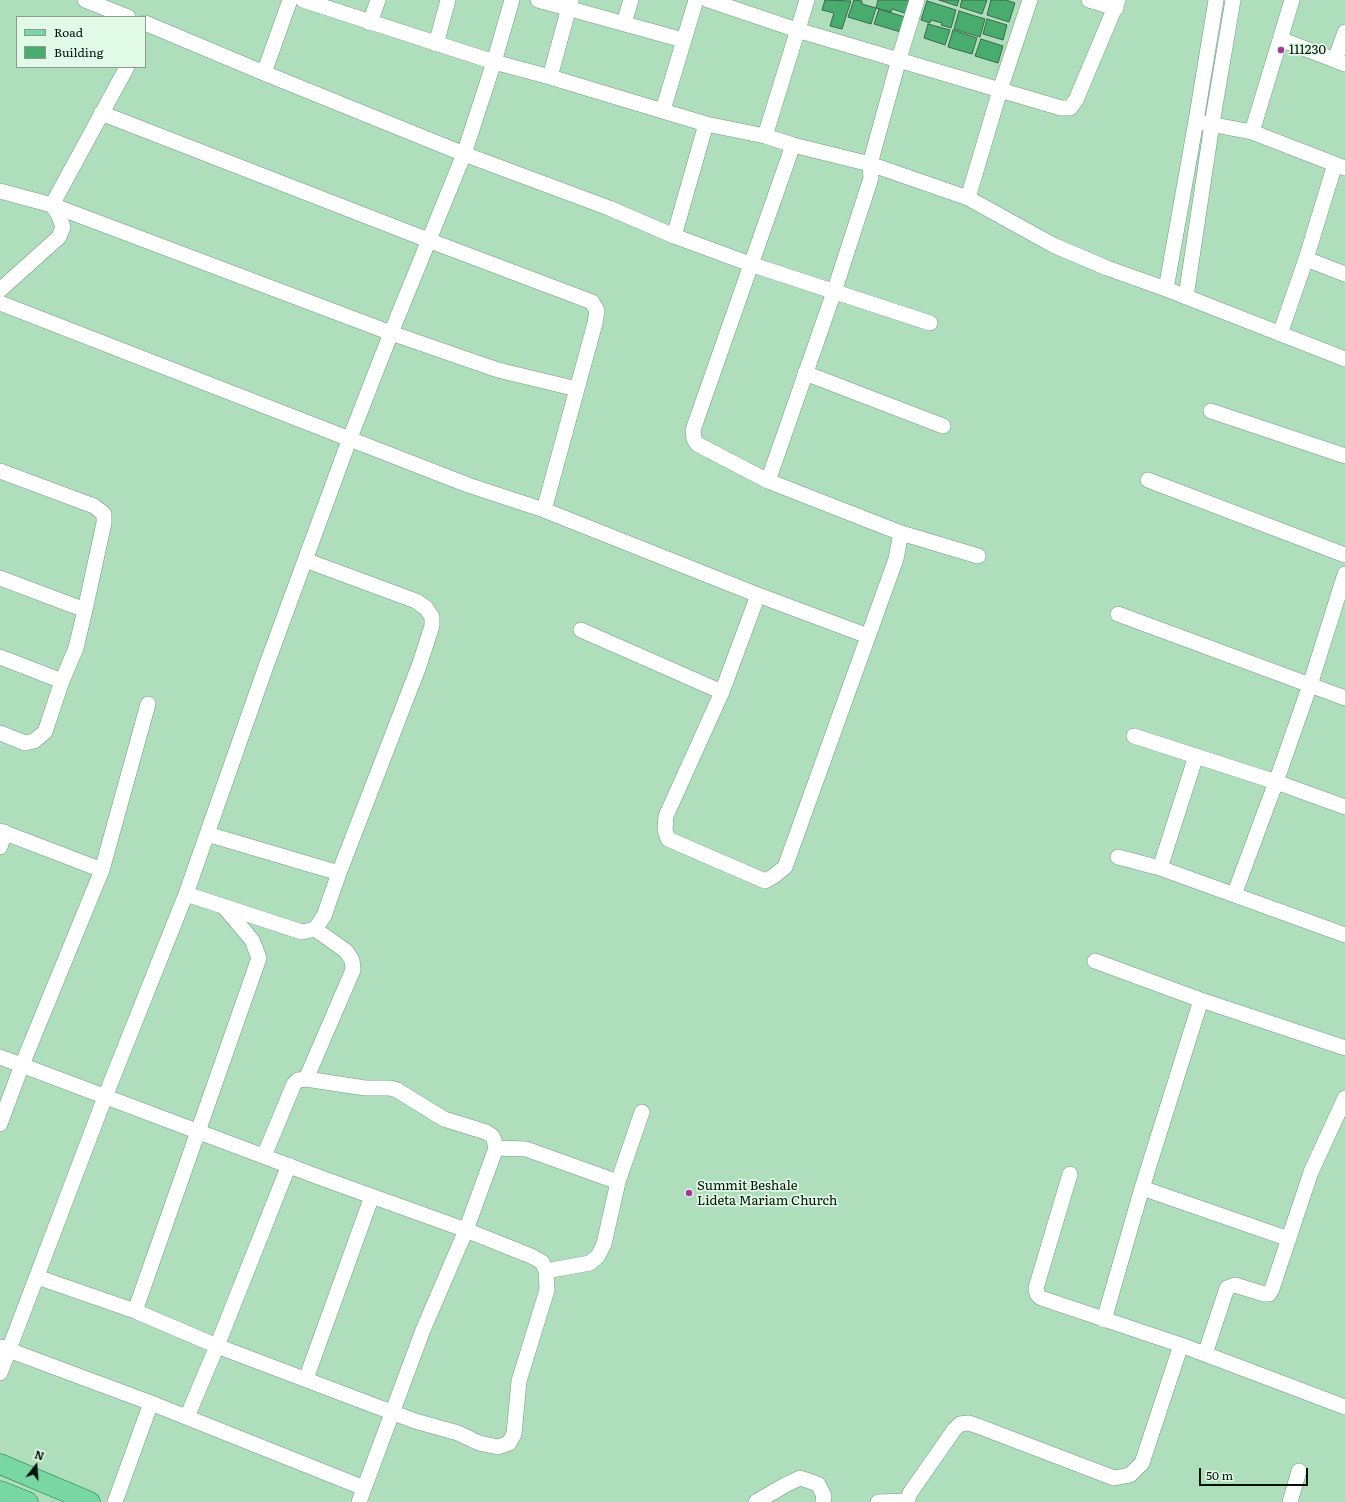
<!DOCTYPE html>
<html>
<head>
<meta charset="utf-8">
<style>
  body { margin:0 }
  #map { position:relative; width:1345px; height:1502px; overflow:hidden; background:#afdebc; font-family:Literata,serif }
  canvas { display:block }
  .legend { position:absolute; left:16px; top:16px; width:130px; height:52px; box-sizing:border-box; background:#e1f9e7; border:1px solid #889d8d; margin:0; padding:5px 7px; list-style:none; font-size:12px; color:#021207 }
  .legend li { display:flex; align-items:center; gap:8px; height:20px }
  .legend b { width:20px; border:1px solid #889d8d }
  .north { position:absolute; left:16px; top:1446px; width:40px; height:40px; -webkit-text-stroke:3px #e1f9e7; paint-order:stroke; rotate:17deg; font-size:11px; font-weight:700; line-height:16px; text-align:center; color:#021207 }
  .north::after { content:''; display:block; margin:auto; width:14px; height:18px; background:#021207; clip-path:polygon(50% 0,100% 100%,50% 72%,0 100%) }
  .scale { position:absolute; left:1199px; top:1468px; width:109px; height:18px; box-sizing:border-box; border:2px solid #021207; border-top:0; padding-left:5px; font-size:12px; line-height:14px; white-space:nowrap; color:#021207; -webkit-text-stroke:3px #e1f9e7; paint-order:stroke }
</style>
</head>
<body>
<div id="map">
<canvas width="1345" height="1502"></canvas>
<ul class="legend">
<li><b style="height:5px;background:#79d7a5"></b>Road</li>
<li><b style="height:11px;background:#47ac6d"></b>Building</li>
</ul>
<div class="north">N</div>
<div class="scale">50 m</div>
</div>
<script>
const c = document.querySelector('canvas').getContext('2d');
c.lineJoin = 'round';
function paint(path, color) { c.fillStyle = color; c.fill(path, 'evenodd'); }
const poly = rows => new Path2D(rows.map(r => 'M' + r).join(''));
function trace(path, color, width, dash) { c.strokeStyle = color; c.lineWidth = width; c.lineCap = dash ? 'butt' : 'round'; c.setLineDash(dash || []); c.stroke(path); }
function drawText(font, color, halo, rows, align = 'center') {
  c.font = font + ' Literata,serif'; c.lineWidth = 3.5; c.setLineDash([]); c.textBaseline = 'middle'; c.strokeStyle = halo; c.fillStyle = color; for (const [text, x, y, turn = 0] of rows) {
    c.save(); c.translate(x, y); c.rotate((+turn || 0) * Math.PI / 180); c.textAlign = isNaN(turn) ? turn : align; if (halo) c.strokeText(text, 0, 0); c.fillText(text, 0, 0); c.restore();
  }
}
const building = poly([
  [825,0,851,1,842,29,830,26,834,13,822,10,825,0],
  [854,0,862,1,862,4,876,8,871,24,848,17,854,0],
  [878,0,912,0,908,14,892,9,891,12,876,8,878,0],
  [939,0,959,0,957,6,939,0],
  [962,0,987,0,982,14,960,7,962,0],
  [991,0,1006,0,1015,3,1009,22,987,15,991,0],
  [927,1,956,10,951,28,941,25,942,23,931,20,930,23,921,20,927,1],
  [879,9,908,18,904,33,874,24,879,9],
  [959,11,985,19,980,37,954,29,959,11],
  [987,19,1007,25,1003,40,983,34,987,19],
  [928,24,950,30,945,45,924,38,928,24],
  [953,30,977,38,972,54,948,47,953,30],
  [981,39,1003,46,998,63,975,56,981,39]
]);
paint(building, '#47ac6d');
trace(building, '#3c674a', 1);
const minor = poly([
  [85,0,128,17],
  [303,0,494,62,550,77,706,124,765,136,793,145,870,164,968,198,1000,90,1030,0],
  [538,0,683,40],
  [708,0,797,30,1061,108,1070,108,1076,100,1118,0],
  [1089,0,1116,8],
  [145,23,264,73,464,154,609,208,674,236,750,264,930,323],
  [370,23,378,0],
  [624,23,631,0],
  [1280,39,1345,64],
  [436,44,448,0],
  [1335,60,1345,32],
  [264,73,290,0],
  [550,77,571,0],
  [663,110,696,0],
  [101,113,428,240,592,302,597,311,595,323,544,510],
  [1204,123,1252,132,1345,168],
  [1252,132,1292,0],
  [765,136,807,0],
  [0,191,52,205,391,333,498,370,577,389],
  [968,198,1053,245,1107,268,1166,289,1345,359],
  [674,236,706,124],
  [1306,259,1345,274],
  [1166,289,1196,121,1216,0],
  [0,290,59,237,63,227,59,216,52,205,127,67],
  [1186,297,1212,124,1233,0],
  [0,303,468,485,544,510,758,595,868,636],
  [1280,334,1306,259,1335,164],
  [805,373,943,426],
  [1211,411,1345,456],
  [0,471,94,506,104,514,104,523,85,610,76,648,62,681,45,732,34,741,25,743,0,733],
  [1148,480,1345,555],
  [768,481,834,292,871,178,870,164,899,59,917,0],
  [901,533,978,556],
  [0,578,85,610],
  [758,595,722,692,666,816,665,830,668,839,765,881,774,876,785,867,896,559,901,533,768,481,697,444,694,439,693,430,793,145],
  [1118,614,1345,698],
  [581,630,722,692],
  [0,657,62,681],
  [1134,736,1276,782,1345,807],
  [0,831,102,870],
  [207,834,339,873],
  [0,847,5,832],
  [1118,857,1160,868,1345,935],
  [1160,868,1196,756],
  [186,894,302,932,315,929,324,916,339,873,419,666,432,626,432,617,426,608,416,601,305,560],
  [1234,895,1276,782,1310,685,1345,574],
  [1095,961,1201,1000,1345,1048],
  [0,1057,324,1179,466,1230,531,1256,542,1262,546,1271,547,1290,519,1381,514,1434,509,1443,498,1447,479,1443,458,1433,415,1421,217,1346,135,1311,37,1277],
  [306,1079,353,970,352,960,346,951,315,929],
  [0,1124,22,1065,102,870,148,704],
  [496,1148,526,1149,618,1182],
  [264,1156,294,1084,298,1080,306,1079,365,1088,390,1088,397,1090,444,1119,486,1132,492,1136,494,1140,496,1148,466,1230,423,1330,359,1502],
  [1070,1174,1036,1288,1037,1294,1041,1298,1181,1345,1345,1407],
  [1142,1188,1289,1239],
  [546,1271,590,1263,598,1256,604,1244,618,1182,642,1112],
  [135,1311,259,958,252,940,225,908],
  [1104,1320,1142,1188,1201,1000],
  [1,1347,151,1403,364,1488],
  [1205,1354,1227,1288,1235,1285,1264,1294,1269,1294,1272,1289,1311,1172,1345,1098],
  [0,1373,105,1097,186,894,265,669,350,438,391,333,464,154,494,62,512,0],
  [306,1379,372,1196],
  [187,1417,217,1346,289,1165],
  [115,1502,151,1403],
  [756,1502,787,1484,800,1478,818,1484,824,1496,823,1502],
  [878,1502,907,1501],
  [907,1502,910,1493,954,1430,960,1424,969,1423,983,1428,1114,1478,1130,1475,1142,1463,1181,1345],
  [1290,1502,1299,1471]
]);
const major = poly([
  [0,1464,90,1502],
  [0,1491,28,1502]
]);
trace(minor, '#709e7e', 16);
trace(major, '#168047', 21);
trace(minor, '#fff', 15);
trace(major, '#79d7a5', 20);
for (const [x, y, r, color] of [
  [1281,50,4,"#a53897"],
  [689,1193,4,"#a53897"]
]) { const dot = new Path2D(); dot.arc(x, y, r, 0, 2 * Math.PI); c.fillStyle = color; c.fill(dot); trace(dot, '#e1f9e7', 1.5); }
drawText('13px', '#021207', '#e1f9e7', [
  ["111230",1289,50],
  ["Summit Beshale",697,1186],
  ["Lideta Mariam Church",697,1201]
], 'left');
</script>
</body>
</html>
